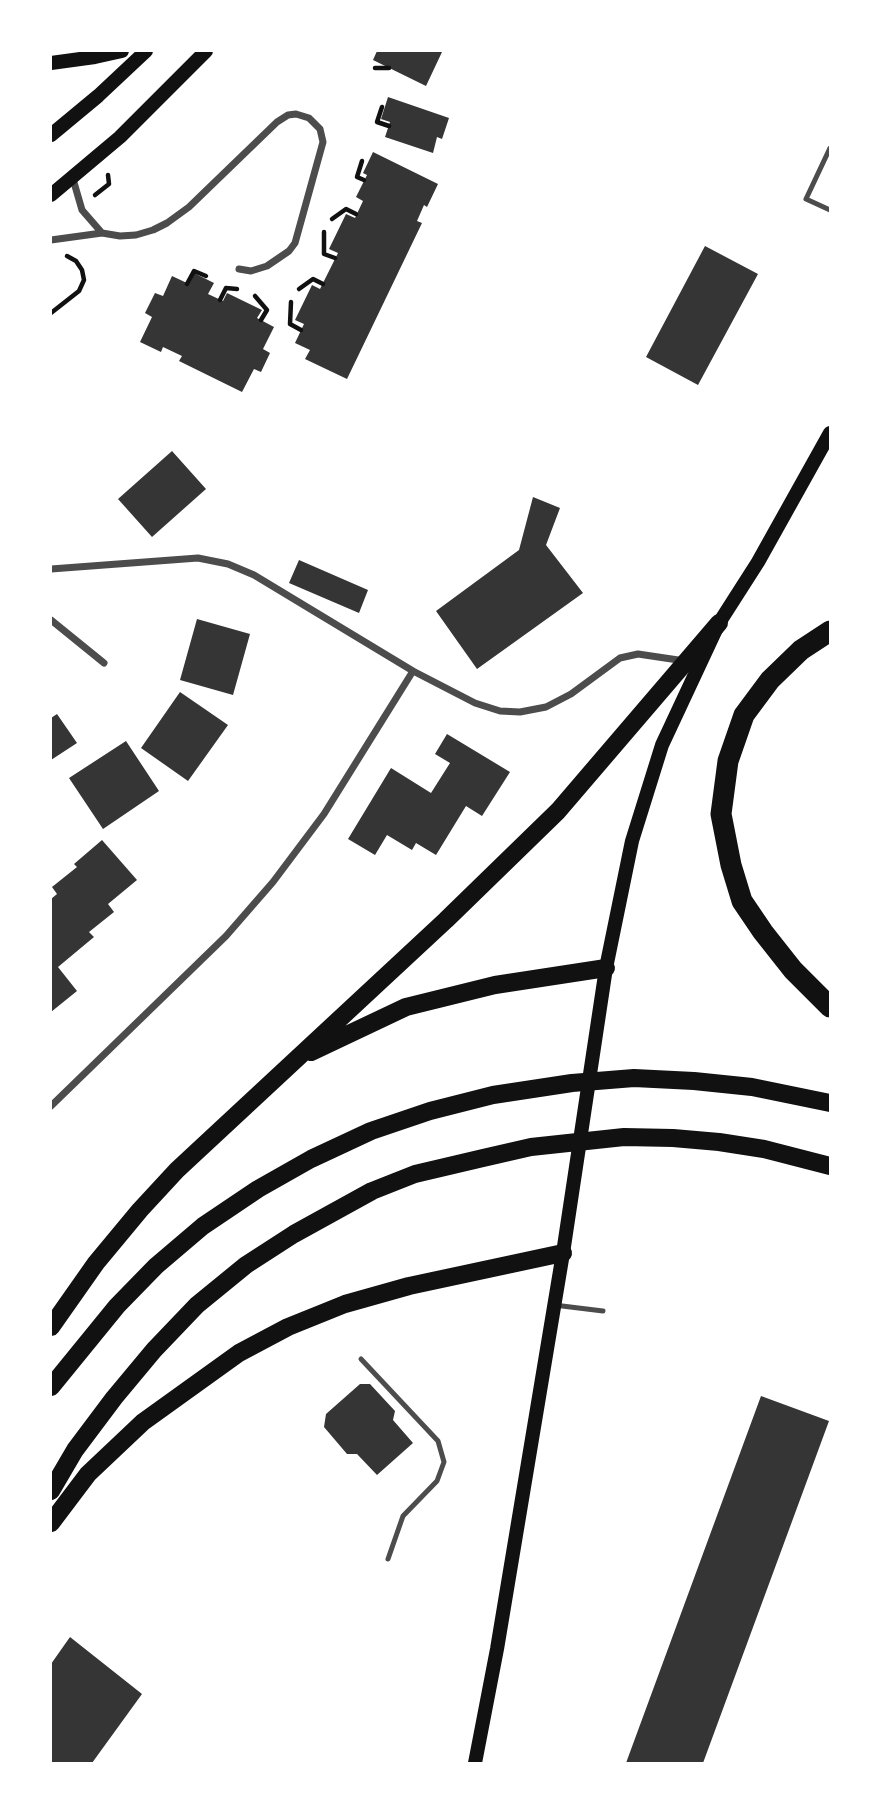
<!DOCTYPE html>
<html>
<head>
<meta charset="utf-8">
<style>
  body { margin:0 }
  #map { position:relative; width:881px; height:1814px; overflow:hidden; background:#fff; font-family:Quicksand,sans-serif }
  canvas { display:block }
  .frame { position:absolute; inset:0; border:52px solid #fff; pointer-events:none }
</style>
</head>
<body>
<div id="map">
<canvas width="881" height="1814"></canvas>
<div class="frame"></div>
</div>
<script>
const c = document.querySelector('canvas').getContext('2d');
c.lineJoin = 'round';
function paint(path, color) { c.fillStyle = color; c.fill(path, 'evenodd'); }
const poly = rows => new Path2D(rows.map(r => 'M' + r).join(''));
function trace(path, color, width, dash) { c.strokeStyle = color; c.lineWidth = width; c.lineCap = dash ? 'butt' : 'round'; c.setLineDash(dash || []); c.stroke(path); }
paint(poly([
  [377,51,439,51,442,52,426,86,373,60],
  [388,97,449,118,442,139,437,137,433,153,385,137,390,122,381,119],
  [373,152,438,184,427,207,424,205,417,221,422,223,347,379,305,359,310,350,295,343,304,324,295,320,312,285,320,289,338,253,329,249,346,214,355,218,363,201,356,197,367,175,363,173],
  [705,246,758,274,698,385,646,357],
  [194,273,214,283,208,294,223,301,227,293,262,310,257,318,274,327,263,349,270,353,261,372,254,369,242,392,179,361,182,356,163,347,161,352,140,342,152,317,145,313,155,293,163,296,172,276,189,284],
  [172,451,206,489,152,537,118,499],
  [533,497,560,508,546,545,583,593,477,669,436,611,519,550],
  [299,560,368,590,359,613,289,583],
  [197,619,250,634,233,695,180,680],
  [180,692,228,725,188,781,141,748],
  [57,714,77,743,51,760,51,718],
  [447,734,510,772,482,816,466,806,436,855,416,843,412,850,387,835,375,855,348,839,391,768,431,793,450,763,435,754],
  [126,741,159,791,103,829,69,778],
  [102,840,137,880,108,904,114,912,89,932,94,937,58,967,77,991,51,1012,51,899,57,894,52,887,77,867,74,864],
  [360,1384,370,1384,395,1411,393,1420,413,1443,377,1475,357,1454,347,1454,324,1427,326,1414],
  [761,1396,829,1421,703,1763,626,1763],
  [70,1637,142,1694,92,1763,51,1763,51,1664]
]), '#353535');
trace(poly([
  [375,68,389,68],
  [382,107,377,122,389,126],
  [362,161,357,177,364,180],
  [95,195,109,184,108,175],
  [332,219,346,209,356,214],
  [324,232,324,254,335,258],
  [187,284,194,271,206,276],
  [299,289,313,279,323,284],
  [255,296,267,310,261,320],
  [220,300,226,288,237,289],
  [291,302,290,324,301,330],
  [51,313,79,291,84,280,82,270,76,261,67,256]
]), '#111', 4.5);
trace(poly([
  [830,148,806,199,830,210],
  [554,1305,603,1311],
  [361,1359,438,1441,444,1462,437,1481,403,1516,388,1559]
]), '#4c4c4c', 5);
trace(poly([
  [73,179,82,210,102,233],
  [51,240,102,233,120,236,136,235,153,230,167,223,189,207,277,122,288,115,296,114,309,118,320,129,323,142,295,243,289,251,267,266,251,271,239,269],
  [51,569,198,558,228,564,254,575,413,671,475,703,500,711,520,712,546,707,571,694,620,658,638,654,685,661],
  [51,620,104,663],
  [51,1106,226,936,273,882,324,814,413,671]
]), '#4c4c4c', 7);
trace(poly([
  [51,63,95,57,122,51],
  [51,135,98,96,146,51],
  [51,195,120,137,206,51],
  [475,1763,497,1649,563,1253,606,968,632,841,662,745,719,623,758,562,830,433]
]), '#111', 14);
trace(poly([
  [311,1052,406,1007,495,985,606,968],
  [51,1327,96,1263,140,1210,177,1170,446,920,558,811,719,623],
  [51,1387,117,1306,156,1266,203,1226,258,1189,311,1159,371,1131,430,1111,493,1095,572,1083,634,1078,694,1081,752,1087,830,1103],
  [51,1491,75,1450,114,1398,154,1350,197,1305,246,1265,294,1234,372,1191,415,1174,483,1158,531,1147,624,1137,673,1138,719,1142,764,1149,830,1166],
  [51,1523,88,1474,143,1422,239,1353,288,1327,345,1304,409,1286,563,1253]
]), '#111', 18);
trace(poly([
  [830,631,801,650,770,680,744,715,728,761,721,814,731,865,742,901,763,932,793,970,830,1007]
]), '#111', 21);
</script>
</body>
</html>
